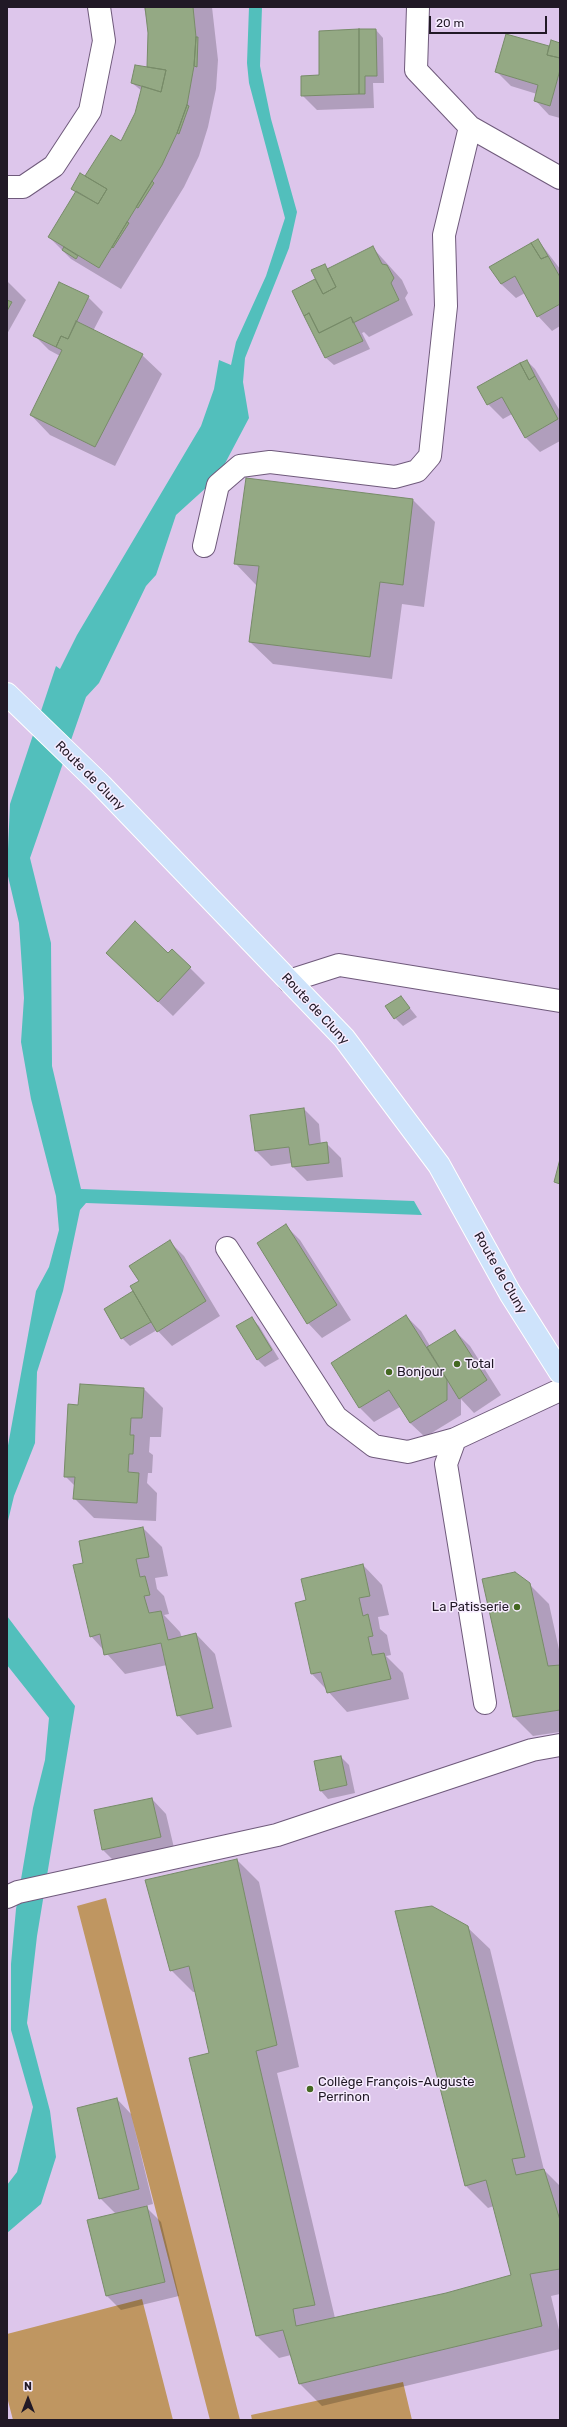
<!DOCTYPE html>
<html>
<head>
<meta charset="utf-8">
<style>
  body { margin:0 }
  #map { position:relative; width:567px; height:2427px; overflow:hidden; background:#ddc6eb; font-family:Rubik,sans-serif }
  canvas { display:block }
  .frame { position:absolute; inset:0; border:8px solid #211926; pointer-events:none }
  .north { position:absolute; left:8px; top:2379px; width:40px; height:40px; -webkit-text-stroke:3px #f7ecff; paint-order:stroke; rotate:0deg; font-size:11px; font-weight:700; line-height:16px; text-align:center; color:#211926 }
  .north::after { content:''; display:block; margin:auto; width:14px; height:18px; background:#211926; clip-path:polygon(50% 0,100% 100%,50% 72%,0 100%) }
  .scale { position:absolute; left:429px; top:16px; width:118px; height:18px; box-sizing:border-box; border:2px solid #211926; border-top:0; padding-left:5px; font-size:12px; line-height:14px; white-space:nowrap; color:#211926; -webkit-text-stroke:3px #f7ecff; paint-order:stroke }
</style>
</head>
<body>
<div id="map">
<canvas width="567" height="2427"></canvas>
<div class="frame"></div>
<div class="north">N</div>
<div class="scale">20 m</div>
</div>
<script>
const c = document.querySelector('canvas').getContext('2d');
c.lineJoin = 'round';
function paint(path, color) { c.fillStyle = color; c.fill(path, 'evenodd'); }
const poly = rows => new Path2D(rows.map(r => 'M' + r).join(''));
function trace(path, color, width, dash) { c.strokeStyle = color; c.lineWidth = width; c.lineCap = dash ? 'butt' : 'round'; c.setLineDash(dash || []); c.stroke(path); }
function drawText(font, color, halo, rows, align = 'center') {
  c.font = font + ' Rubik,sans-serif'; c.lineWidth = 3; c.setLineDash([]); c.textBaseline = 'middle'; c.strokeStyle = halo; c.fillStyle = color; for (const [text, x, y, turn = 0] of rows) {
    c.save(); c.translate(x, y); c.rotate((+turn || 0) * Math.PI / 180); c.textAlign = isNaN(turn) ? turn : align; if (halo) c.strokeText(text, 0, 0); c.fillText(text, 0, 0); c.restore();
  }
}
paint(poly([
  [106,1898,240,2420,210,2420,77,1906],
  [142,2299,173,2420,13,2420,7,2397,7,2334],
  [403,2382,412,2420,252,2420,251,2415]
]), '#bf9661');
paint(poly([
  [249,7,262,7,260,66,271,119,297,212,289,248,245,358,243,382,249,418,221,471,208,486,176,515,156,575,146,586,99,683,86,697,30,858,51,943,52,1066,81,1189,414,1201,422,1215,86,1203,80,1210,63,1291,37,1372,35,1443,14,1496,7,1525,7,1451,36,1291,49,1267,59,1230,56,1196,31,1099,21,1042,24,998,19,923,7,872,10,804,56,666,60,669,77,635,201,426,214,389,219,360,231,365,236,342,266,276,285,218,249,83,247,63],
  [7,1616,75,1706,37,1936,27,2023,50,2111,56,2157,41,2204,7,2233,7,2185,17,2172,33,2107,11,2030,11,1964,16,1909,33,1808,45,1760,49,1718,7,1665]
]), '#52bfbc');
paint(poly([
  [144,7,212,7,218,60,216,89,208,127,199,156,184,187,121,289,71,259,49,237,76,193,72,188,121,143,136,114,142,91,132,83,150,68,149,33],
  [376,30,383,38,384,83,373,83,374,108,317,110,302,95,320,76],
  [506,36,550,47,560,44,560,118,549,115,535,100,537,94,511,86,496,71],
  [538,240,560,269,560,326,552,331,538,316,525,293,516,298,501,284],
  [373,248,402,280,408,293,405,298,413,315,369,337,364,332,362,333,370,349,334,365,326,358,293,291,315,280,319,284,324,265,329,270],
  [7,281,26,300,7,334],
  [88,297,103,312,93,331,142,355,162,374,115,466,50,435,31,415,60,356,49,350,34,335],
  [527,361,535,369,560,411,560,441,540,452,526,438,512,414,503,419,488,404,479,387],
  [413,500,435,522,424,607,402,604,392,679,273,664,250,642,257,586,235,563],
  [172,950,205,983,173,1016,107,953,168,954],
  [401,997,417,1017,403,1026,395,1018],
  [304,1109,319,1124,321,1144,326,1143,341,1158,343,1177,307,1181,293,1167,292,1163,271,1166,256,1151,251,1116],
  [286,1226,300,1240,351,1320,322,1338,308,1323],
  [169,1241,184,1256,220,1316,172,1346,157,1330,130,1346,122,1338,135,1292],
  [406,1316,421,1331,430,1346,455,1331,470,1346,501,1395,474,1413,461,1399,461,1415,425,1437,410,1423,400,1407,374,1422,360,1408,332,1363],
  [252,1319,259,1326,279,1359,265,1367,258,1360,237,1327],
  [144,1389,163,1408,161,1437,150,1437,149,1452,153,1455,152,1473,148,1473,147,1483,157,1493,156,1521,94,1518,74,1498,75,1486,65,1476,79,1406],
  [143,1528,162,1547,168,1576,155,1578,157,1589,164,1596,169,1614,164,1615,180,1632,182,1638,196,1634,215,1654,232,1727,197,1735,178,1715,167,1665,125,1674,91,1636,85,1564],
  [363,1565,382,1585,389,1615,378,1617,380,1629,387,1635,391,1655,386,1656,403,1673,409,1699,347,1712,312,1674,296,1603,307,1601],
  [529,1584,549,1604,560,1654,560,1732,533,1736,514,1717],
  [341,1757,349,1765,355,1793,328,1799,321,1791],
  [152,1799,166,1814,175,1852,118,1865,103,1850,95,1811],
  [237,1860,259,1882,299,2067,277,2073,335,2318,446,2294,512,2276,494,2206,488,2208,465,2185,467,1927,490,1949,544,2170,560,2186,560,2294,551,2296,560,2334,560,2349,322,2406,300,2384,291,2355,279,2358,257,2336,190,2059,211,2053,196,1992,193,1992,171,1970],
  [117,2099,131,2114,153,2204,145,2206,161,2222,179,2296,121,2310,106,2295,116,2214,100,2198]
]), '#0003');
const building = poly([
  [145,7,193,7,196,37,194,66,187,105,177,133,162,165,99,268,48,237,76,191,98,204,107,189,85,176,111,135,121,141,135,113,142,86,161,92,166,70,147,67,148,33,145,7],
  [359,29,359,94,301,96,301,76,319,75,319,31,359,29],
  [359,29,376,29,377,76,365,76,365,94,359,94,359,29],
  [506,34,549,46,547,55,560,58,560,70,550,106,534,101,538,85,495,72,506,34],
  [196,37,198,37,197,67,194,66,196,37],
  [551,40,560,43,560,58,547,55,551,40],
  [135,65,166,70,161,92,131,83,135,65],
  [187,105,189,106,179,134,177,133,187,105],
  [80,173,107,189,98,204,71,189,80,173],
  [152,181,154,183,138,208,136,207,152,181],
  [127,222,129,223,113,248,112,247,127,222],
  [538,239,548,256,541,259,531,243,538,239],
  [531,243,541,259,548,256,560,277,560,304,537,317,515,276,501,284,489,267,531,243],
  [373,246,382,264,387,265,394,278,391,283,399,300,353,323,351,317,319,333,309,313,304,316,292,291,315,279,323,294,336,287,327,269,373,246],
  [64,247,78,256,76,259,62,250,64,247],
  [325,264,336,287,323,294,311,270,325,264],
  [59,282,89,296,68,339,61,336,56,347,33,336,59,282],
  [7,300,12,302,7,311,7,300],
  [309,313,319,333,351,317,363,341,325,358,304,316,309,313],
  [76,321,143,354,95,447,30,415,62,350,56,347,61,336,68,339,76,321],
  [527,360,535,376,529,380,520,363,527,360],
  [520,363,529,380,535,376,558,419,525,438,502,397,487,405,477,387,520,363],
  [246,478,413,499,403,585,380,582,370,657,249,642,259,566,234,564,246,478],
  [135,921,168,953,172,949,191,967,158,1002,106,953,135,921],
  [401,996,410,1008,394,1019,385,1006,401,996],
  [304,1108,309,1145,327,1142,329,1163,292,1167,289,1147,255,1151,250,1115,304,1108],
  [560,1159,560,1184,554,1182,560,1159],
  [286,1224,337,1305,307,1324,257,1243,286,1224],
  [170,1240,206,1301,157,1332,130,1286,139,1281,129,1266,170,1240],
  [133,1291,151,1322,121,1339,104,1309,133,1291],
  [406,1315,447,1380,447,1400,410,1423,389,1390,359,1408,331,1363,406,1315],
  [252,1317,272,1350,257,1360,236,1326,252,1317],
  [455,1330,487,1380,459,1399,427,1347,455,1330],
  [80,1384,144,1388,142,1418,131,1418,130,1435,134,1435,133,1454,129,1454,128,1472,139,1473,137,1503,73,1499,75,1477,64,1477,68,1404,78,1405,80,1384],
  [143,1527,149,1557,136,1559,140,1577,145,1576,150,1595,144,1596,149,1613,161,1611,168,1640,196,1633,213,1708,177,1716,161,1643,104,1655,100,1634,90,1637,73,1565,83,1563,79,1541,143,1527],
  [363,1564,370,1596,359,1598,363,1616,368,1614,373,1636,368,1637,372,1655,384,1653,391,1679,327,1693,321,1672,311,1674,295,1603,306,1600,301,1579,363,1564],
  [515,1572,530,1583,548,1666,560,1665,560,1710,513,1717,482,1579,515,1572],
  [341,1756,347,1785,320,1791,314,1761,341,1756],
  [152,1798,161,1837,102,1850,94,1810,152,1798],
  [237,1859,277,2045,256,2051,315,2305,293,2309,296,2326,446,2293,511,2275,486,2180,465,2186,395,1911,432,1906,468,1926,525,2157,512,2159,516,2175,544,2169,560,2220,560,2269,530,2274,542,2326,299,2384,283,2330,256,2336,189,2058,209,2053,189,1966,170,1971,145,1880,237,1859],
  [117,2098,139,2189,99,2199,77,2108,117,2098],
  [147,2206,165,2282,106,2296,87,2220,147,2206]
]);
paint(building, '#94a984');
trace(building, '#778b68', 1);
const minor = poly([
  [418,7,416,70,470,127,560,178],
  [7,187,23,187,54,166,90,111,104,41,99,7],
  [204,546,218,485,240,466,270,462,395,477,417,471,430,456,446,306,444,235,470,127],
  [289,981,339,965,560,1001],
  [227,1248,336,1417,374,1446,408,1452,455,1439],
  [485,1703,446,1464,455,1439,560,1390],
  [7,1897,18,1892,277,1835,532,1750,560,1745]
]);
const major = poly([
  [7,694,101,785,344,1038,439,1165,510,1293,560,1372]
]);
trace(minor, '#6f5a7b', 24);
trace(major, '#fff', 24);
trace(minor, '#fff', 22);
trace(major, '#cee3fb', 22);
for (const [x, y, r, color] of [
  [457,1364,4,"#446821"],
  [389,1372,4,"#446821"],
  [517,1607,4,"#446821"],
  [310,2089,4,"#446821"]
]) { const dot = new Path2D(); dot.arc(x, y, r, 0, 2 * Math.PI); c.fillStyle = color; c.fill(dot); trace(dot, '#f7ecff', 1.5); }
drawText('13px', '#211926', '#f7ecff', [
  ["Route de Cluny",90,776,45],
  ["Route de Cluny",315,1009,47],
  ["Route de Cluny",500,1273,60]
]);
drawText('13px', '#211926', '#f7ecff', [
  ["Total",465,1364],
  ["Bonjour",397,1372],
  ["La Patisserie",509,1607,"right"],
  ["Collège François-Auguste",318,2082],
  ["Perrinon",318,2097]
], 'left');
</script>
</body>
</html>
